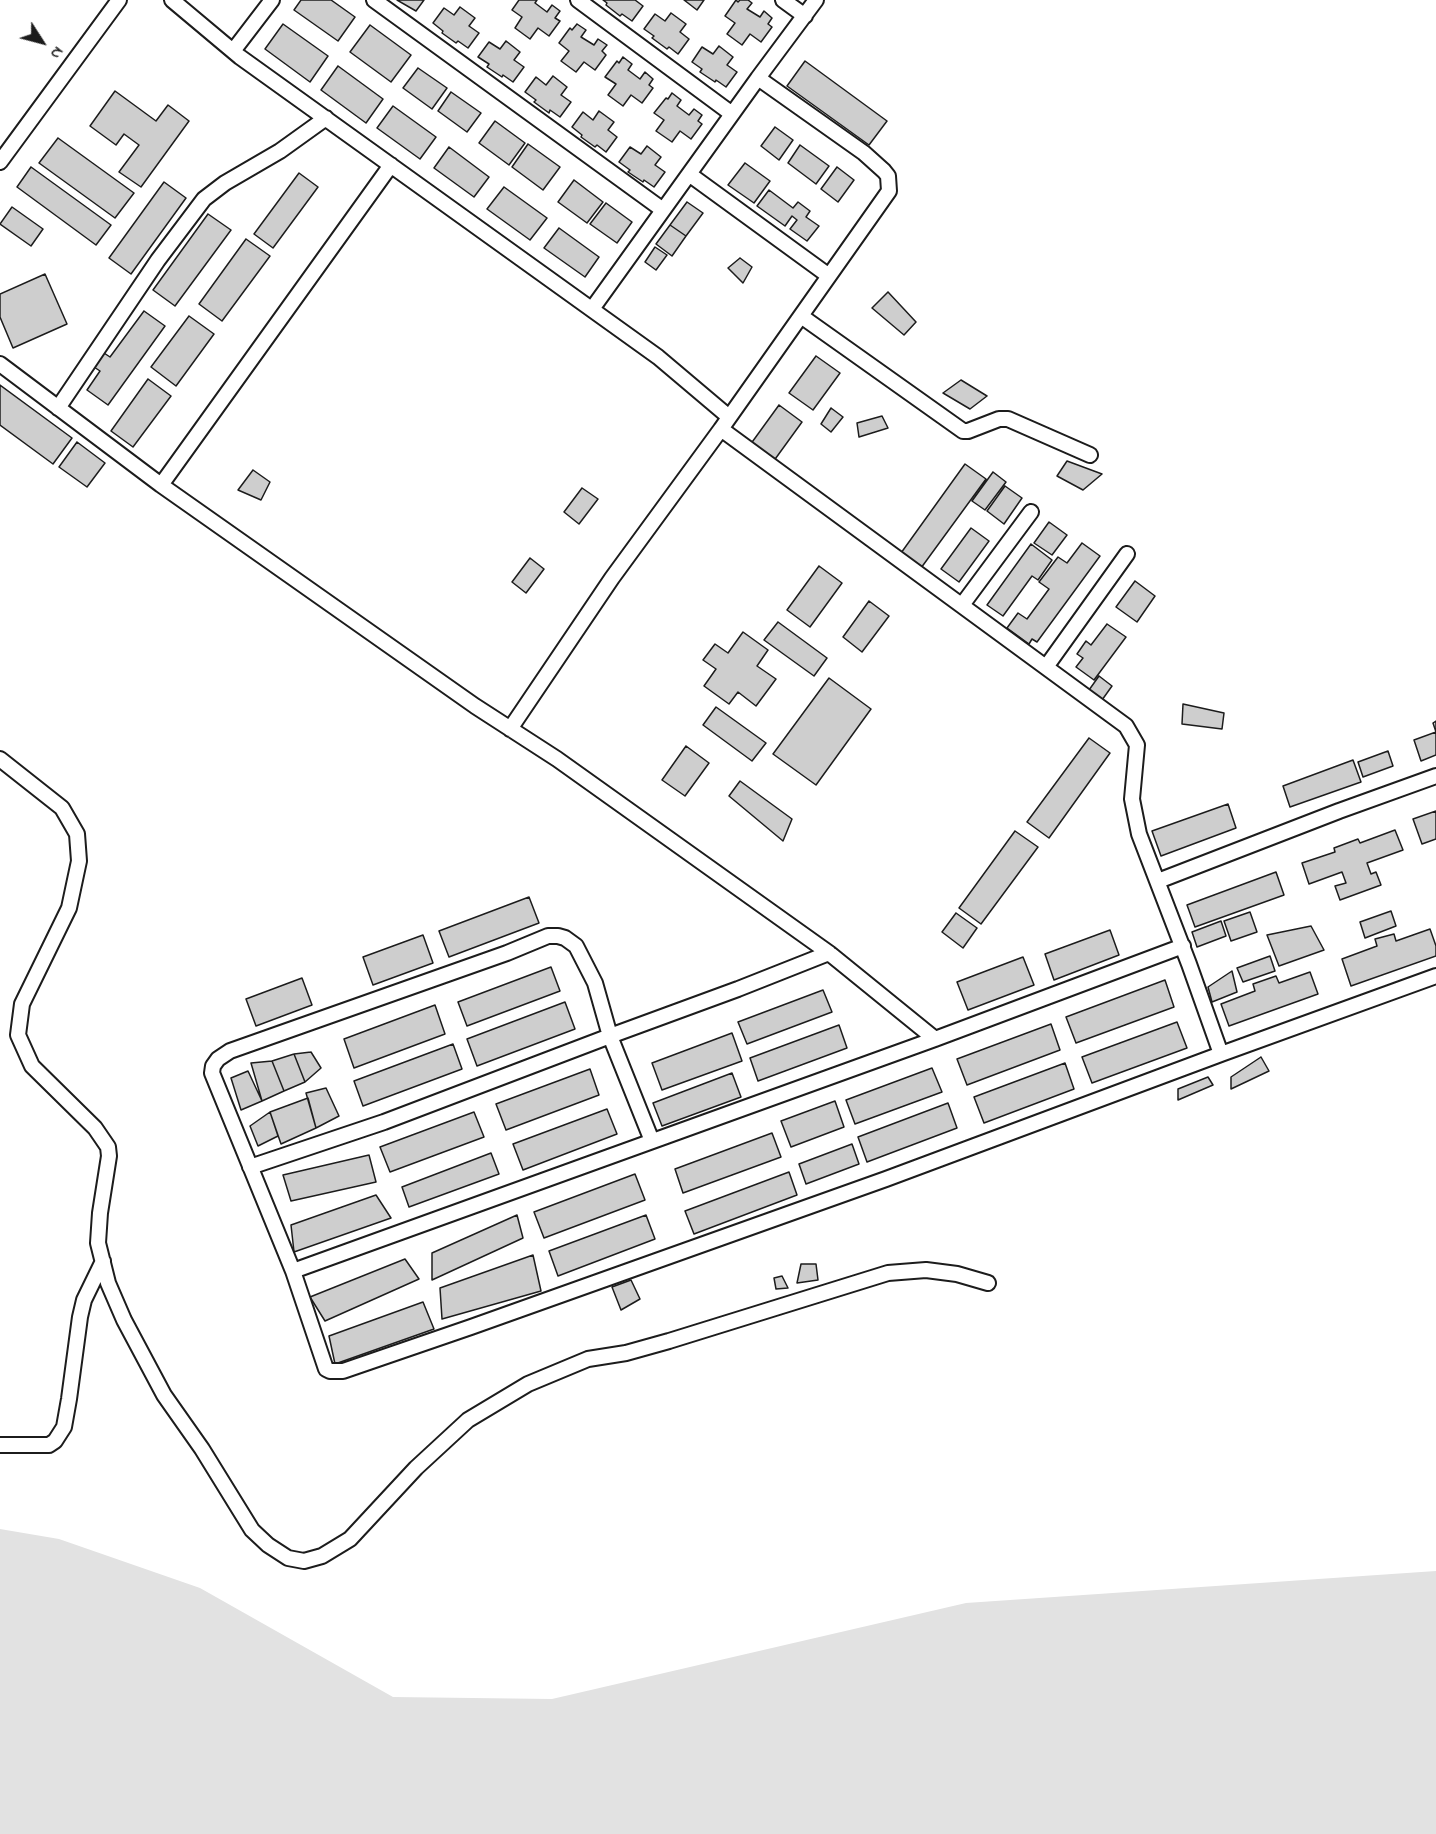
<!DOCTYPE html>
<html>
<head>
<meta charset="utf-8">
<style>
  body { margin:0 }
  #map { position:relative; width:1436px; height:1834px; overflow:hidden; background:#fff; font-family:"Indie Flower",sans-serif }
  canvas { display:block }
  .north { position:absolute; left:12px; top:12px; width:60px; height:60px; -webkit-text-stroke:4px #fff; paint-order:stroke; rotate:126deg; font-size:16px; font-weight:700; line-height:24px; text-align:center; color:#1c1c1c }
  .north::after { content:''; display:block; margin:auto; width:21px; height:27px; background:#1c1c1c; clip-path:polygon(50% 0,100% 100%,50% 72%,0 100%) }
</style>
</head>
<body>
<div id="map">
<canvas width="1436" height="1834"></canvas>
<div class="north">N</div>
</div>
<script>
const c = document.querySelector('canvas').getContext('2d');
c.lineJoin = 'round';
function paint(path, color) { c.fillStyle = color; c.fill(path, 'evenodd'); }
const poly = rows => new Path2D(rows.map(r => 'M' + r).join(''));
function trace(path, color, width, dash) { c.strokeStyle = color; c.lineWidth = width; c.lineCap = dash ? 'butt' : 'round'; c.setLineDash(dash || []); c.stroke(path); }
paint(poly([
  [0,1529,59,1539,200,1588,393,1697,552,1699,966,1603,1436,1571,1436,1834,0,1834]
]), '#e2e2e2');
const building = poly([
  [301,0,331,0,355,17,338,41,294,10,301,0],
  [397,0,424,0,416,11,397,0],
  [519,0,537,0,535,3,547,12,552,5,560,11,555,18,560,21,549,36,538,28,530,39,515,28,522,17,512,10,519,0],
  [603,0,635,0,643,6,632,21,622,14,620,16,606,5,607,3,603,0],
  [684,0,704,0,697,10,684,0],
  [736,0,738,2,740,0,748,0,752,3,747,9,760,17,764,11,772,18,768,24,772,27,761,42,750,34,742,45,727,34,735,23,725,16,736,0],
  [460,7,475,18,469,26,479,33,468,48,458,41,456,43,442,33,443,31,433,23,444,8,454,15,460,7],
  [671,13,686,24,680,32,689,39,678,54,669,47,667,49,652,38,654,36,644,29,655,14,665,21,671,13],
  [283,24,328,56,310,82,265,49,283,24],
  [577,24,586,30,581,37,594,45,598,39,607,45,602,51,606,55,595,70,584,62,576,72,561,61,569,51,559,43,570,28,572,30,577,24],
  [370,25,411,55,391,82,350,52,370,25],
  [506,41,520,52,514,60,524,67,513,82,503,75,502,77,487,67,489,64,478,57,489,42,500,49,506,41],
  [719,46,733,57,727,65,737,72,726,87,716,80,715,82,700,72,702,69,692,62,702,47,713,54,719,46],
  [623,57,632,64,628,70,640,79,645,72,653,79,649,85,653,88,642,103,631,95,623,106,608,95,616,84,605,77,617,61,619,63,623,57],
  [805,61,887,121,869,145,787,86,805,61],
  [338,66,383,99,366,123,321,90,338,66],
  [418,68,447,88,432,109,403,88,418,68],
  [553,76,567,87,561,95,571,102,560,117,550,110,549,113,534,102,536,100,525,92,536,77,546,85,553,76],
  [115,91,156,121,168,105,189,121,141,187,119,172,139,145,124,134,116,145,90,126,115,91],
  [451,92,481,113,467,132,438,111,451,92],
  [672,93,681,100,677,106,689,115,694,109,702,115,698,121,702,124,691,139,680,131,672,142,656,131,664,120,654,113,666,98,668,99,672,93],
  [393,106,436,137,420,159,377,128,393,106],
  [599,111,614,122,608,130,617,137,606,152,597,145,595,147,581,137,582,135,572,127,583,112,593,120,599,111],
  [495,121,525,143,509,165,479,143,495,121],
  [775,127,793,140,779,160,761,146,775,127],
  [58,138,134,193,115,218,39,163,58,138],
  [528,144,560,167,543,190,512,167,528,144],
  [800,145,829,166,816,184,788,163,800,145],
  [647,146,661,157,655,165,665,172,654,187,644,180,643,182,628,172,630,170,619,162,630,147,641,154,647,146],
  [449,147,489,177,474,197,434,168,449,147],
  [745,163,770,181,754,203,728,185,745,163],
  [31,167,111,225,96,245,17,187,31,167],
  [837,167,854,180,838,202,821,189,837,167],
  [299,173,318,187,273,248,254,234,299,173],
  [574,180,603,202,587,223,558,202,574,180],
  [164,182,186,198,131,274,109,258,164,182],
  [504,187,547,218,530,240,487,209,504,187],
  [769,190,793,208,798,202,810,211,806,217,819,226,807,241,790,229,797,220,792,216,785,226,757,206,769,190],
  [687,202,703,213,686,236,670,225,687,202],
  [606,203,632,222,617,243,590,224,606,203],
  [12,207,43,229,31,246,0,224,12,207],
  [208,214,231,230,175,306,153,290,208,214],
  [670,225,686,236,672,256,656,244,670,225],
  [559,228,599,257,585,277,544,248,559,228],
  [246,239,270,256,222,321,199,304,246,239],
  [655,247,667,255,656,270,645,262,655,247],
  [740,258,752,267,743,283,728,268,740,258],
  [45,274,67,324,13,348,0,317,0,294,45,274],
  [888,292,916,322,904,335,872,308,888,292],
  [144,311,165,326,108,405,87,390,100,371,91,365,101,351,110,357,144,311],
  [189,316,214,334,176,386,151,367,189,316],
  [816,356,840,373,813,410,789,393,816,356],
  [148,379,171,396,133,447,111,431,148,379],
  [961,380,987,396,970,409,943,393,961,380],
  [0,385,72,438,53,464,0,425,0,385],
  [779,405,802,422,773,462,750,445,779,405],
  [831,408,843,417,831,432,821,424,831,408],
  [882,416,888,428,859,437,857,423,882,416],
  [77,442,105,463,87,487,59,467,77,442],
  [1067,461,1102,474,1083,490,1057,476,1067,461],
  [965,464,986,479,921,568,901,553,965,464],
  [253,470,270,482,261,500,238,490,253,470],
  [993,472,1006,482,985,510,972,501,993,472],
  [1005,486,1022,498,1004,524,987,511,1005,486],
  [582,488,598,499,579,524,564,512,582,488],
  [1049,522,1067,535,1052,555,1034,543,1049,522],
  [971,528,989,541,959,582,941,569,971,528],
  [1082,543,1100,556,1037,642,1032,639,1029,644,1007,628,1018,613,1027,619,1049,589,1039,582,1058,557,1067,563,1082,543],
  [1031,544,1052,560,1038,580,1032,576,1003,616,987,605,1031,544],
  [530,558,544,569,526,593,512,582,530,558],
  [819,566,842,583,810,627,787,610,819,566],
  [1135,581,1155,596,1137,622,1116,607,1135,581],
  [869,601,889,616,862,652,843,637,869,601],
  [778,622,827,658,814,676,764,640,778,622],
  [1107,624,1126,637,1094,680,1076,667,1083,658,1077,654,1086,641,1091,645,1107,624],
  [743,632,768,650,757,666,776,679,756,706,738,692,729,704,704,686,716,669,703,660,715,644,728,653,743,632],
  [1099,676,1112,686,1102,700,1089,690,1099,676],
  [829,678,871,709,816,785,773,754,829,678],
  [1183,704,1224,713,1222,729,1182,724,1183,704],
  [716,707,766,743,752,761,703,725,716,707],
  [1436,721,1436,755,1421,761,1414,740,1436,732,1433,723,1436,721],
  [1089,738,1110,753,1049,838,1027,822,1089,738],
  [686,746,709,763,685,796,662,780,686,746],
  [1388,751,1393,766,1363,777,1358,762,1388,751],
  [1353,760,1361,782,1290,807,1283,786,1353,760],
  [740,781,792,819,783,841,729,796,740,781],
  [1228,804,1236,828,1161,856,1152,831,1228,804],
  [1436,811,1436,839,1422,844,1413,819,1436,811],
  [1395,830,1403,850,1367,863,1371,874,1376,872,1381,885,1340,900,1335,886,1346,883,1342,872,1309,884,1302,863,1335,852,1334,848,1358,839,1360,843,1395,830],
  [1015,831,1038,847,981,924,959,908,1015,831],
  [1276,872,1284,895,1195,927,1187,905,1276,872],
  [529,897,539,923,449,957,439,931,529,897],
  [1391,911,1396,926,1365,938,1360,922,1391,911],
  [1250,912,1257,932,1231,941,1224,921,1250,912],
  [956,913,977,928,963,948,942,932,956,913],
  [1221,921,1226,936,1197,947,1192,932,1221,921],
  [1311,926,1324,950,1279,966,1267,935,1311,926],
  [1430,929,1436,946,1436,956,1351,986,1342,959,1377,946,1375,939,1394,934,1396,941,1430,929],
  [1110,930,1119,955,1054,980,1045,954,1110,930],
  [423,935,433,963,373,985,363,957,423,935],
  [1270,956,1275,971,1243,982,1237,968,1270,956],
  [1023,957,1034,985,968,1010,957,982,1023,957],
  [551,967,560,991,467,1026,458,1002,551,967],
  [1232,971,1237,992,1212,1002,1208,987,1232,971],
  [1310,972,1318,994,1229,1026,1221,1004,1255,991,1253,984,1276,976,1279,983,1310,972],
  [302,978,312,1005,256,1026,246,999,302,978],
  [1165,980,1174,1007,1076,1043,1066,1017,1165,980],
  [823,990,832,1012,747,1044,738,1022,823,990],
  [565,1002,575,1029,477,1066,467,1039,565,1002],
  [435,1005,445,1034,354,1068,344,1039,435,1005],
  [1177,1022,1187,1048,1092,1083,1082,1057,1177,1022],
  [1051,1024,1060,1050,967,1085,957,1059,1051,1024],
  [839,1025,847,1048,758,1081,750,1058,839,1025],
  [732,1033,742,1061,662,1090,652,1063,732,1033],
  [453,1044,462,1069,363,1106,354,1081,453,1044],
  [311,1052,321,1068,305,1082,294,1054,311,1052],
  [294,1054,305,1082,284,1091,272,1061,294,1054],
  [1261,1057,1269,1071,1231,1089,1231,1077,1261,1057],
  [272,1061,284,1091,262,1101,251,1063,272,1061],
  [1065,1063,1074,1089,984,1123,974,1097,1065,1063],
  [932,1068,942,1092,855,1124,846,1100,932,1068],
  [590,1069,599,1095,506,1130,496,1104,590,1069],
  [248,1071,262,1101,241,1110,231,1078,248,1071],
  [732,1073,741,1097,662,1126,653,1103,732,1073],
  [1208,1077,1213,1085,1178,1100,1178,1089,1208,1077],
  [326,1088,339,1116,316,1128,306,1093,326,1088],
  [308,1098,316,1128,281,1144,270,1112,308,1098],
  [835,1101,844,1127,791,1147,781,1121,835,1101],
  [948,1103,957,1128,867,1162,858,1137,948,1103],
  [607,1109,617,1134,523,1170,513,1144,607,1109],
  [270,1112,278,1136,258,1146,250,1126,270,1112],
  [474,1112,484,1137,390,1172,380,1147,474,1112],
  [772,1133,781,1157,683,1193,675,1169,772,1133],
  [852,1144,859,1164,806,1184,799,1164,852,1144],
  [491,1153,499,1174,409,1207,402,1187,491,1153],
  [369,1155,376,1182,291,1201,283,1175,369,1155],
  [789,1172,797,1195,694,1234,685,1211,789,1172],
  [635,1174,645,1200,544,1238,534,1212,635,1174],
  [376,1195,391,1218,294,1252,291,1225,376,1195],
  [517,1215,523,1238,432,1280,432,1253,517,1215],
  [646,1215,655,1239,558,1276,549,1251,646,1215],
  [533,1255,541,1291,442,1319,440,1288,533,1255],
  [405,1259,419,1279,325,1321,310,1297,405,1259],
  [801,1264,816,1264,818,1280,797,1283,801,1264],
  [782,1276,788,1288,776,1289,774,1278,782,1276],
  [631,1280,640,1299,621,1310,612,1287,631,1280],
  [423,1302,434,1329,335,1364,329,1336,423,1302]
]);
paint(building, '#cecece');
trace(building, '#1c1c1c', 1.5);
const minor = poly([
  [172,0,240,57,658,357,729,417],
  [374,0,663,210],
  [578,0,732,114],
  [783,0,805,16],
  [233,51,272,0],
  [758,78,816,0],
  [0,162,119,0],
  [689,174,829,276],
  [592,309,758,78,864,153,884,171,888,176,889,191,721,429,1126,726,1137,745,1132,799,1139,834,1189,964,1221,1054,886,1179,471,1327,343,1371,330,1371,326,1369,293,1271,212,1073,213,1066,218,1059,230,1051,507,953,548,936,558,936,565,938,576,946,595,983,610,1036,738,989,829,953],
  [801,316,963,431,968,431,999,419,1008,419,1090,455],
  [0,364,161,485,475,706,557,759,829,953,935,1039],
  [58,408,158,260,204,199,225,183,280,151,326,118],
  [161,485,391,165],
  [962,605,1031,512],
  [1046,667,1127,554],
  [510,729,612,578,721,429],
  [0,759,62,808,77,834,79,861,69,908,22,1004,18,1035,32,1066,95,1128,108,1147,109,1156,100,1213,98,1243,108,1283,124,1320,164,1395,202,1449,252,1530,268,1545,288,1558,304,1561,322,1556,350,1539,416,1468,468,1420,528,1384,588,1359,626,1353,669,1341,888,1273,926,1270,957,1274,988,1283],
  [1158,881,1339,811,1436,776],
  [1221,1054,1436,976],
  [250,1167,384,1122,610,1036,652,1141],
  [293,1271,935,1039,1183,946],
  [0,1445,49,1445,55,1441,64,1427,69,1399,80,1317,84,1300,103,1261]
]);
trace(minor, '#1c1c1c', 18);
trace(minor, '#fff', 14);
</script>
</body>
</html>
